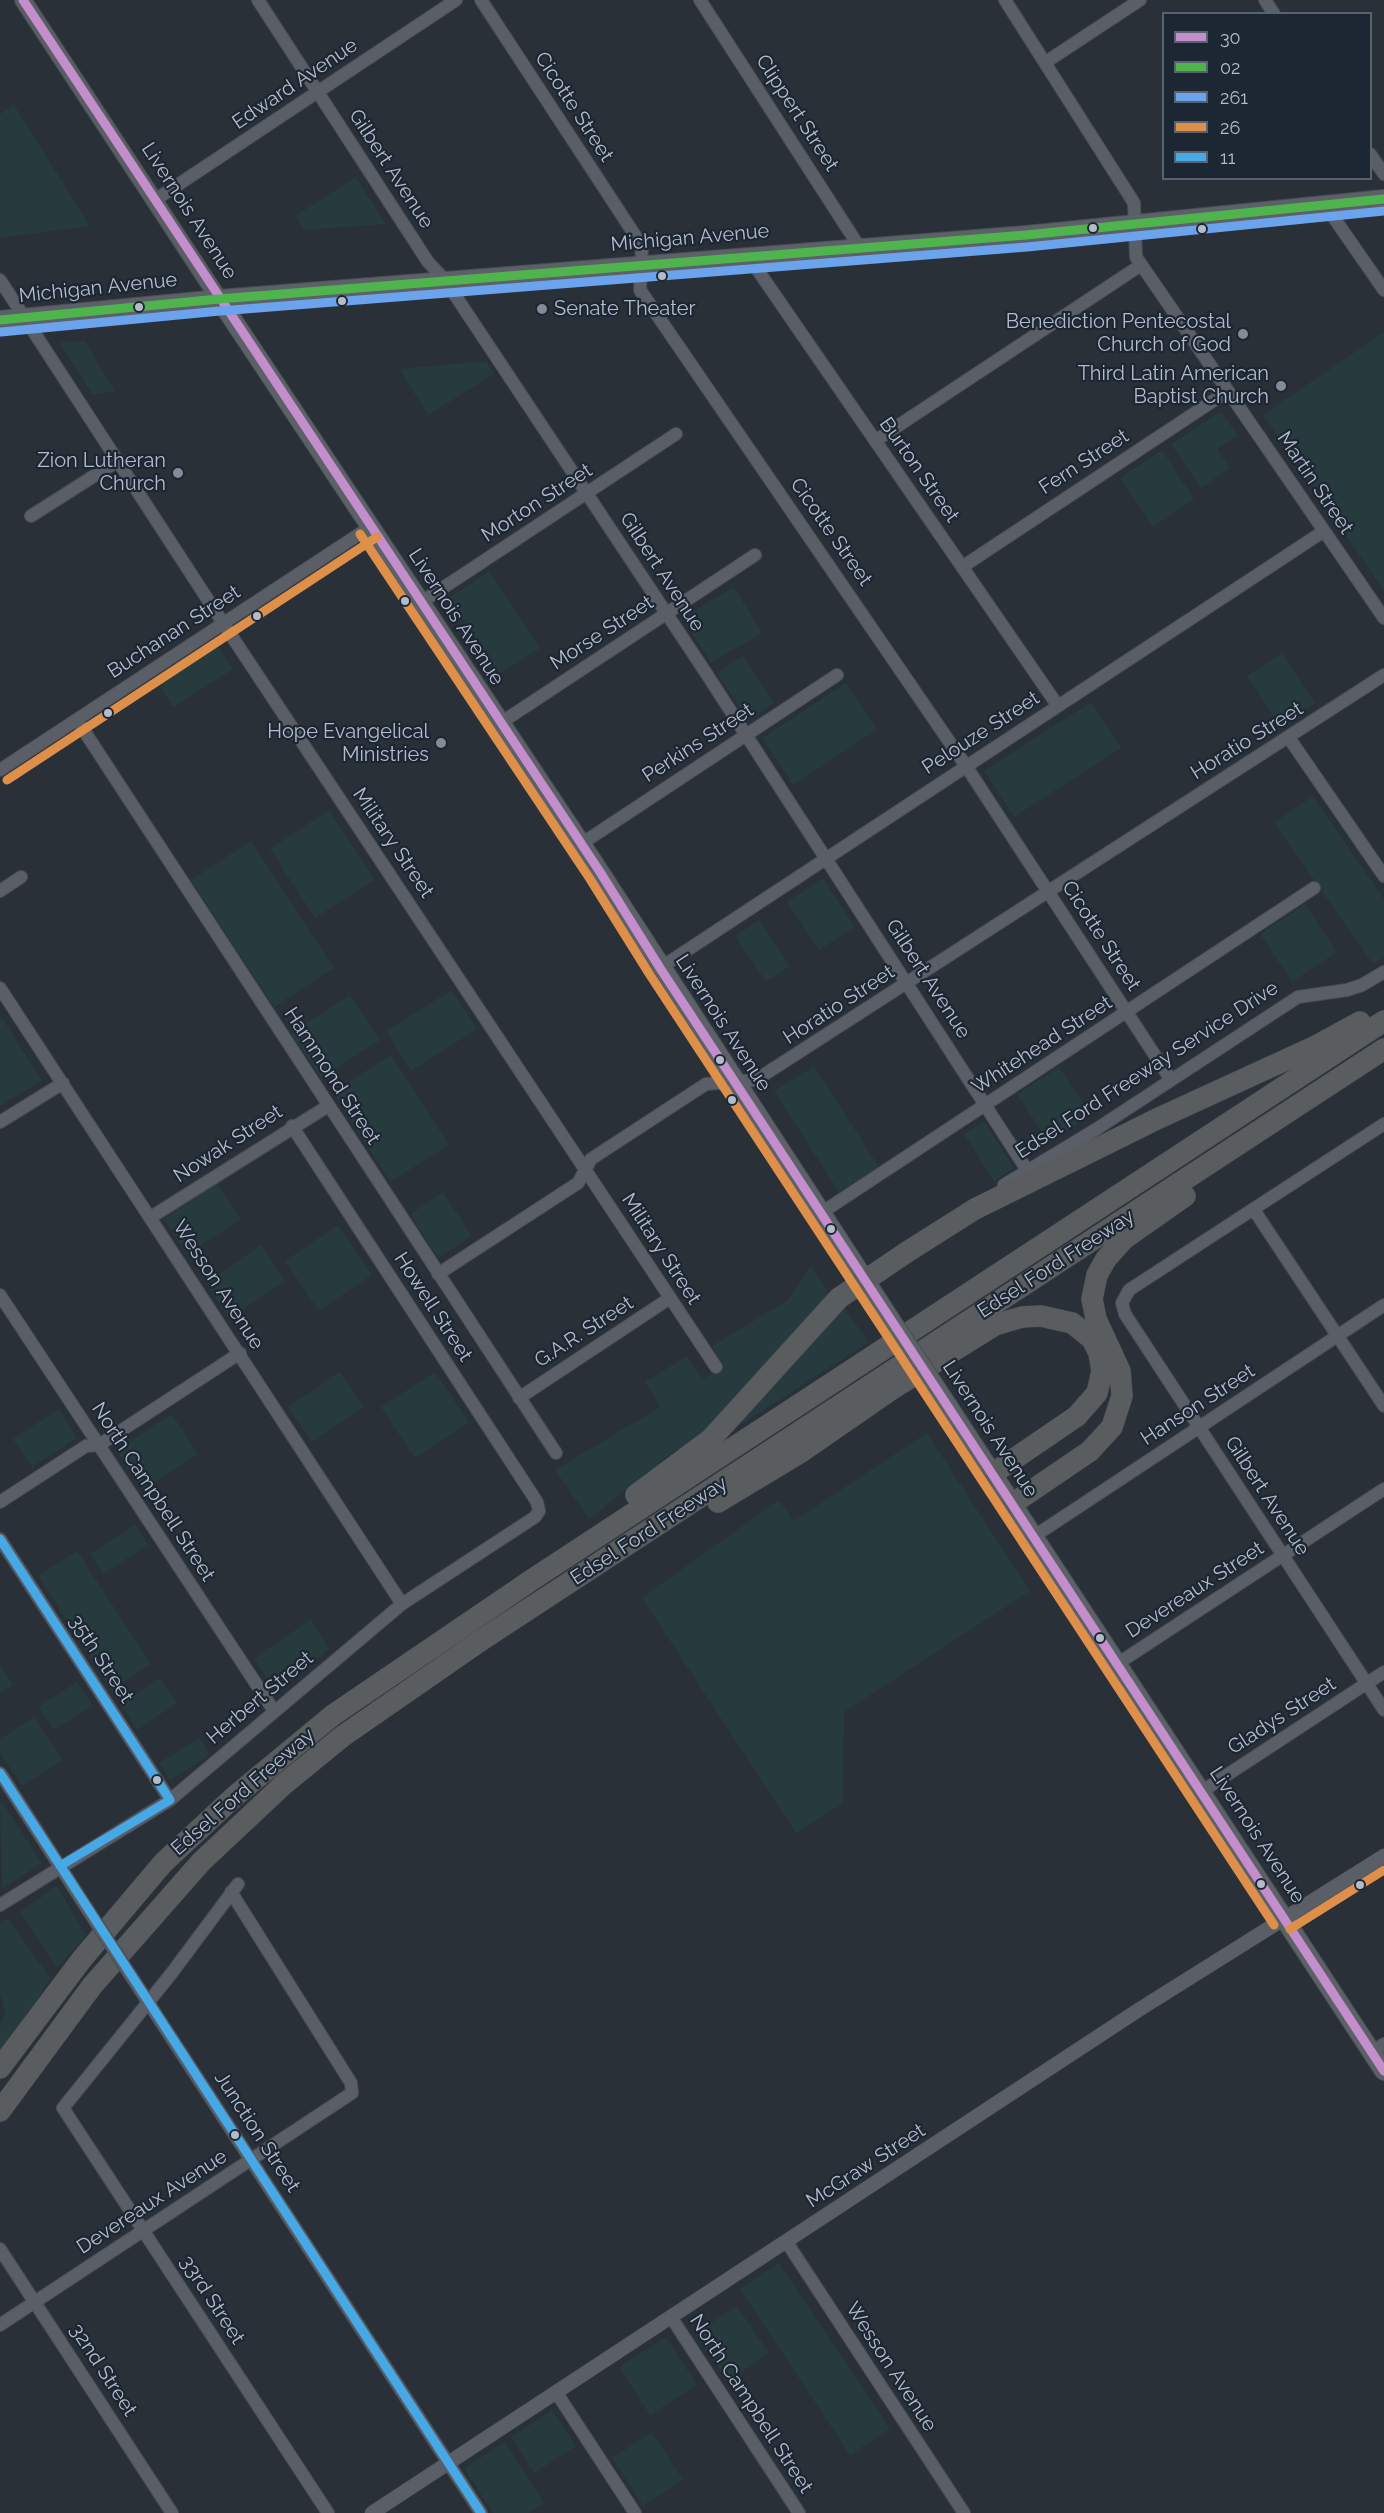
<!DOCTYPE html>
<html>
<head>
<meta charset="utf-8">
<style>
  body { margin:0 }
  #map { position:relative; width:1384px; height:2513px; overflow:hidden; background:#2a3038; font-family:Raleway,sans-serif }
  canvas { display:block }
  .legend { position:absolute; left:1162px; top:12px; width:210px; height:168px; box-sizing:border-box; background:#1d2633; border:2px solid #59626f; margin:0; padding:8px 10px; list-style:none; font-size:18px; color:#b4bcc9 }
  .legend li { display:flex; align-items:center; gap:12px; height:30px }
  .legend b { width:30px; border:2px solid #59626f }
</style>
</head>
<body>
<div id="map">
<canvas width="1384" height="2513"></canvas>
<ul class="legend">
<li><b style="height:8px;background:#c48dcc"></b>30</li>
<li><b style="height:8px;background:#50b44e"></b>02</li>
<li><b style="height:8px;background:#6ca3ed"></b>261</li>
<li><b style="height:8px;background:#de8f49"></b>26</li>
<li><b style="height:8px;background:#46a8e4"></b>11</li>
</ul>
</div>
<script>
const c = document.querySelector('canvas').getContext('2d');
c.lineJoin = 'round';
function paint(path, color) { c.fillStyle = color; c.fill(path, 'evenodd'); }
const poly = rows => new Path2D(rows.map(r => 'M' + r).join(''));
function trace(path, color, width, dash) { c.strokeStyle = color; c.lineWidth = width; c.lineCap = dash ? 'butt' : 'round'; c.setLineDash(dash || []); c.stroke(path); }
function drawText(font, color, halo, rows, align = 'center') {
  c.font = font + ' Raleway,sans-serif'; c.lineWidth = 4.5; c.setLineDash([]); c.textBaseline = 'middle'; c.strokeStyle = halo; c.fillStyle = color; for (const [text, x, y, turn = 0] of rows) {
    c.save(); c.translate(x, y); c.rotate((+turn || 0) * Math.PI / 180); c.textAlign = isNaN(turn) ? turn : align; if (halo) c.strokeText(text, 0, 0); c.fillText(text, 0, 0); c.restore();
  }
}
paint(poly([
  [14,105,90,226,0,238,0,114],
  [356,177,386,224,305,230,295,216],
  [1384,332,1384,591,1263,415],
  [85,341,115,391,92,394,61,345,62,342],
  [486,361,494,374,428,415,399,369],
  [1221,411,1238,436,1217,449,1230,468,1201,488,1171,444],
  [1162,450,1194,499,1153,527,1120,478],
  [489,571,540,648,499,674,449,598],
  [734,587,762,633,711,663,682,618],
  [218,646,233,669,173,707,158,684],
  [1282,653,1315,703,1280,726,1247,676],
  [743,656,774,703,748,720,717,673],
  [846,683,877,729,793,785,762,738],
  [1091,702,1121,748,1014,817,984,771],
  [1313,796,1384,899,1384,957,1373,964,1274,823],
  [329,810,375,880,315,918,270,849],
  [251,841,334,968,274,1007,191,880],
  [823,878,855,927,819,950,787,902],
  [1305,904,1337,952,1292,982,1260,934],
  [759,920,790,966,766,982,735,936],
  [452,990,477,1029,411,1071,386,1031],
  [350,995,380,1040,321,1078,291,1033],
  [0,1015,42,1080,0,1106],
  [391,1055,449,1145,390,1182,333,1092],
  [814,1066,879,1167,839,1192,774,1091],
  [1059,1067,1091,1115,1049,1143,1017,1094],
  [984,1121,1014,1168,994,1181,964,1134],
  [216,1183,241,1219,188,1254,164,1219],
  [443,1192,472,1236,438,1258,410,1214],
  [338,1225,372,1275,319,1311,285,1261],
  [261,1245,285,1281,229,1318,206,1283],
  [811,1266,827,1291,824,1298,736,1404,679,1454,676,1450,589,1519,555,1470,660,1407,645,1382,687,1356,702,1380,724,1367,712,1346,788,1300],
  [844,1308,869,1342,728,1433],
  [340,1372,364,1407,312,1442,288,1407],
  [435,1372,469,1422,415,1458,381,1407],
  [59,1409,77,1438,32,1467,13,1439],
  [172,1414,198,1454,143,1490,116,1450],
  [927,1433,1030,1591,844,1712,843,1803,796,1833,642,1598,779,1500,794,1521],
  [135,1525,148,1545,103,1574,90,1554],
  [77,1551,151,1664,112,1690,38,1576],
  [311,1619,329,1649,276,1693,254,1659],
  [0,1665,13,1685,0,1693],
  [160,1678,177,1703,137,1730,120,1704],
  [77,1682,93,1705,54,1730,38,1707],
  [34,1717,63,1760,22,1786,0,1753,0,1739],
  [199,1738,210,1755,170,1780,159,1763],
  [2,1802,42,1863,2,1889,0,1803],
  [57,1886,86,1935,57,1968,20,1912],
  [8,1918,50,1978,25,2021,0,2053,0,2026,5,2012,0,1993,0,1924],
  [779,2263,890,2429,850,2455,740,2289],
  [737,2306,769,2353,727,2381,695,2333],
  [666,2337,697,2385,650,2415,619,2367],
  [552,2410,576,2446,534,2473,511,2437],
  [652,2432,683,2480,643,2506,612,2458],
  [505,2442,544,2503,528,2513,493,2513,464,2468]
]), '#273a3e');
const minor = poly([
  [258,0,428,262,445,280,706,673,1027,1170],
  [481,0,642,246,640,290,966,766,1171,1080],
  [700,0,860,248],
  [1005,0,1134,203,1136,257,1384,618],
  [1265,0,1274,14],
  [1046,62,1140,0],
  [1370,154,1384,174],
  [155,200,456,0],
  [1325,205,1384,290],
  [748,256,1058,706],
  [0,280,223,623,716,1367],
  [875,441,1141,265],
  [31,516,119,460],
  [962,567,1228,391],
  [420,603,676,434],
  [77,720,556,1453],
  [499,724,755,555],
  [1289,738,1384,876],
  [0,770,370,527],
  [581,844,837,675],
  [0,891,21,877],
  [660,968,1324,531],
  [0,988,402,1604],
  [0,1122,63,1083],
  [1384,1124,1129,1290,1122,1303,1125,1314,1384,1710],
  [1004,1185,1095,1130,1298,997,1347,990,1362,985,1384,972],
  [1254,1210,1384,1406],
  [821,1213,1314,888],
  [151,1217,328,1106],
  [438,1274,578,1183,591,1159,706,1084,756,1080,762,1076,1384,675],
  [0,1295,274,1711],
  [519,1398,670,1298],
  [0,1502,86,1446,99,1445,240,1353],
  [1033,1537,1384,1305],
  [0,1539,170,1800],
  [1117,1664,1384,1489],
  [0,1773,88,1910],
  [1201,1792,1384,1672],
  [238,1884,171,1974,63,2108,328,2513],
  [0,1905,170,1800,402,1604,535,1517,539,1511,537,1502,292,1126],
  [133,1979,481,2513],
  [1372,2052,1384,2044],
  [786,2241,964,2513],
  [0,2249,172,2513],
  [671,2317,799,2513],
  [0,2325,352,2093,351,2083,231,1892],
  [556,2392,635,2513]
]);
const tertiary = poly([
  [372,2513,1140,2009,1384,1856]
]);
const secondary = poly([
  [23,0,219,299]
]);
const primary = poly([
  [219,299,600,872,891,1320],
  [0,320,219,299,1026,235,1384,199],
  [937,1389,1384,2071]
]);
const motorway = poly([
  [636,1495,711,1439,839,1298,907,1252,975,1209,1159,1118,1316,1046,1360,1022],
  [718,1502,801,1452,892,1389,995,1325,1022,1317,1041,1316,1072,1323,1092,1339,1099,1353,1102,1371,1097,1393,1077,1416,992,1474],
  [1012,1504,1090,1451,1112,1427,1122,1396,1120,1371,1096,1319,1092,1299,1097,1275,1106,1259,1124,1239,1185,1196],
  [0,2068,82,1959,163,1863,235,1796,333,1715,533,1579,1384,1021],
  [0,2111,92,1986,201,1862,283,1785,343,1736,483,1639,1384,1049]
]);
trace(minor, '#484c53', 14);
trace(tertiary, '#484c53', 15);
trace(secondary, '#484c53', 18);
trace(primary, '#484c55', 20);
trace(motorway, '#474c53', 22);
trace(minor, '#5a5e66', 12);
trace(tertiary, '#5a5e66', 14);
trace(secondary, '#595d64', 16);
trace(primary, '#5c6168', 18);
trace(motorway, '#5a5d60', 21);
const minorBridge = poly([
  [88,1910,133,1979]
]);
const primaryBridge = poly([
  [891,1320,937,1389]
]);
trace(minorBridge, '#484c53', 14, []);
trace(primaryBridge, '#484c55', 20, []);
trace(minorBridge, '#5a5e66', 12);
trace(primaryBridge, '#5c6168', 18);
trace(poly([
  [23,0,600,872,660,968,1384,2071]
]), '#c48dcc', 9);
trace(poly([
  [0,320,219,299,1026,235,1384,199]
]), '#50b44e', 9);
trace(poly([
  [1,332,220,311,1027,247,1384,211]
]), '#6ca3ed', 9);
trace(poly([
  [360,534,590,879,650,975,1274,1925],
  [7,780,377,537],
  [1290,1929,1384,1870]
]), '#de8f49', 9);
trace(poly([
  [0,1539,170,1800,60,1866],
  [0,1773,481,2513]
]), '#46a8e4', 9);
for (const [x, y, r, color] of [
  [1093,228,5,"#b4bcc9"],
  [1202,229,5,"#b4bcc9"],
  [662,276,5,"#b4bcc9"],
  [342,301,5,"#b4bcc9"],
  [139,307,5,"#b4bcc9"],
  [542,309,6,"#848b96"],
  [1243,334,6,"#848b96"],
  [1281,386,6,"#848b96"],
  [178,473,6,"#848b96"],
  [405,601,5,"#b4bcc9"],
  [257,616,5,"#b4bcc9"],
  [108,713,5,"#b4bcc9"],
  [441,743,6,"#848b96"],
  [720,1060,5,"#b4bcc9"],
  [732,1100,5,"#b4bcc9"],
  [831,1229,5,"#b4bcc9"],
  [1100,1638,5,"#b4bcc9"],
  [157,1780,5,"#b4bcc9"],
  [1261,1884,5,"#b4bcc9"],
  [1360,1885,5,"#b4bcc9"],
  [235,2135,5,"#b4bcc9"]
]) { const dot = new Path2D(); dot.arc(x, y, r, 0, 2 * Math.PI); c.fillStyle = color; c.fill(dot); trace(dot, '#1d2633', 2); }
drawText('20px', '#b4bcc9', '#1d2633', [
  ["Edward Avenue",295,84,-34],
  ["Cicotte Street",574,107,57],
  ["Clippert Street",797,113,57],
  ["Gilbert Avenue",391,169,57],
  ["Livernois Avenue",189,211,57],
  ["Michigan Avenue",690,238,-5],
  ["Michigan Avenue",98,288,-6],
  ["Fern Street",1084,462,-33],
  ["Burton Street",919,470,55],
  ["Martin Street",1315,483,56],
  ["Morton Street",537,503,-33],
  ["Cicotte Street",831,532,55],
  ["Gilbert Avenue",662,572,57],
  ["Livernois Avenue",456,617,57],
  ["Buchanan Street",174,632,-33],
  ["Morse Street",602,633,-33],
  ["Pelouze Street",981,733,-33],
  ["Horatio Street",1247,741,-32],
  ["Perkins Street",698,743,-33],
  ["Military Street",393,843,56],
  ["Cicotte Street",1101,936,57],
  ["Gilbert Avenue",928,979,57],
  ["Horatio Street",839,1005,-33],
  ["Livernois Avenue",723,1023,57],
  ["Whitehead Street",1042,1045,-33],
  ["Edsel Ford Freeway Service Drive",1147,1070,-33],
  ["Hammond Street",332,1076,57],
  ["Nowak Street",228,1144,-33],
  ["Military Street",661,1249,57],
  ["Edsel Ford Freeway",1056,1264,-33],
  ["Wesson Avenue",218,1285,57],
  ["Howell Street",433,1307,57],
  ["G.A.R. Street",584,1332,-33],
  ["Hanson Street",1198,1405,-33],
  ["Livernois Avenue",990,1429,57],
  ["North Campbell Street",153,1492,57],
  ["Gilbert Avenue",1267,1496,57],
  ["Edsel Ford Freeway",649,1531,-33],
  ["Devereaux Street",1195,1590,-33],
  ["35th Street",101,1659,57],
  ["Herbert Street",260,1698,-40],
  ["Gladys Street",1282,1716,-33],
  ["Edsel Ford Freeway",243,1792,-41],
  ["Livernois Avenue",1257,1835,57],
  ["Junction Street",257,2132,57],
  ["McGraw Street",866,2166,-33],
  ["Devereaux Avenue",152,2202,-33],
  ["33rd Street",212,2300,57],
  ["Wesson Avenue",891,2367,57],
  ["32nd Street",103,2370,57],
  ["North Campbell Street",751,2404,57]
]);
drawText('20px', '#b4bcc9', '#1d2633', [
  ["Senate Theater",554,309,"left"],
  ["Benediction Pentecostal",1231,322],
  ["Church of God",1231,345],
  ["Third Latin American",1269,374],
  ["Baptist Church",1269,397],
  ["Zion Lutheran",166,461],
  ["Church",166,484],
  ["Hope Evangelical",429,732],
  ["Ministries",429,755]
], 'right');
</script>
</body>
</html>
